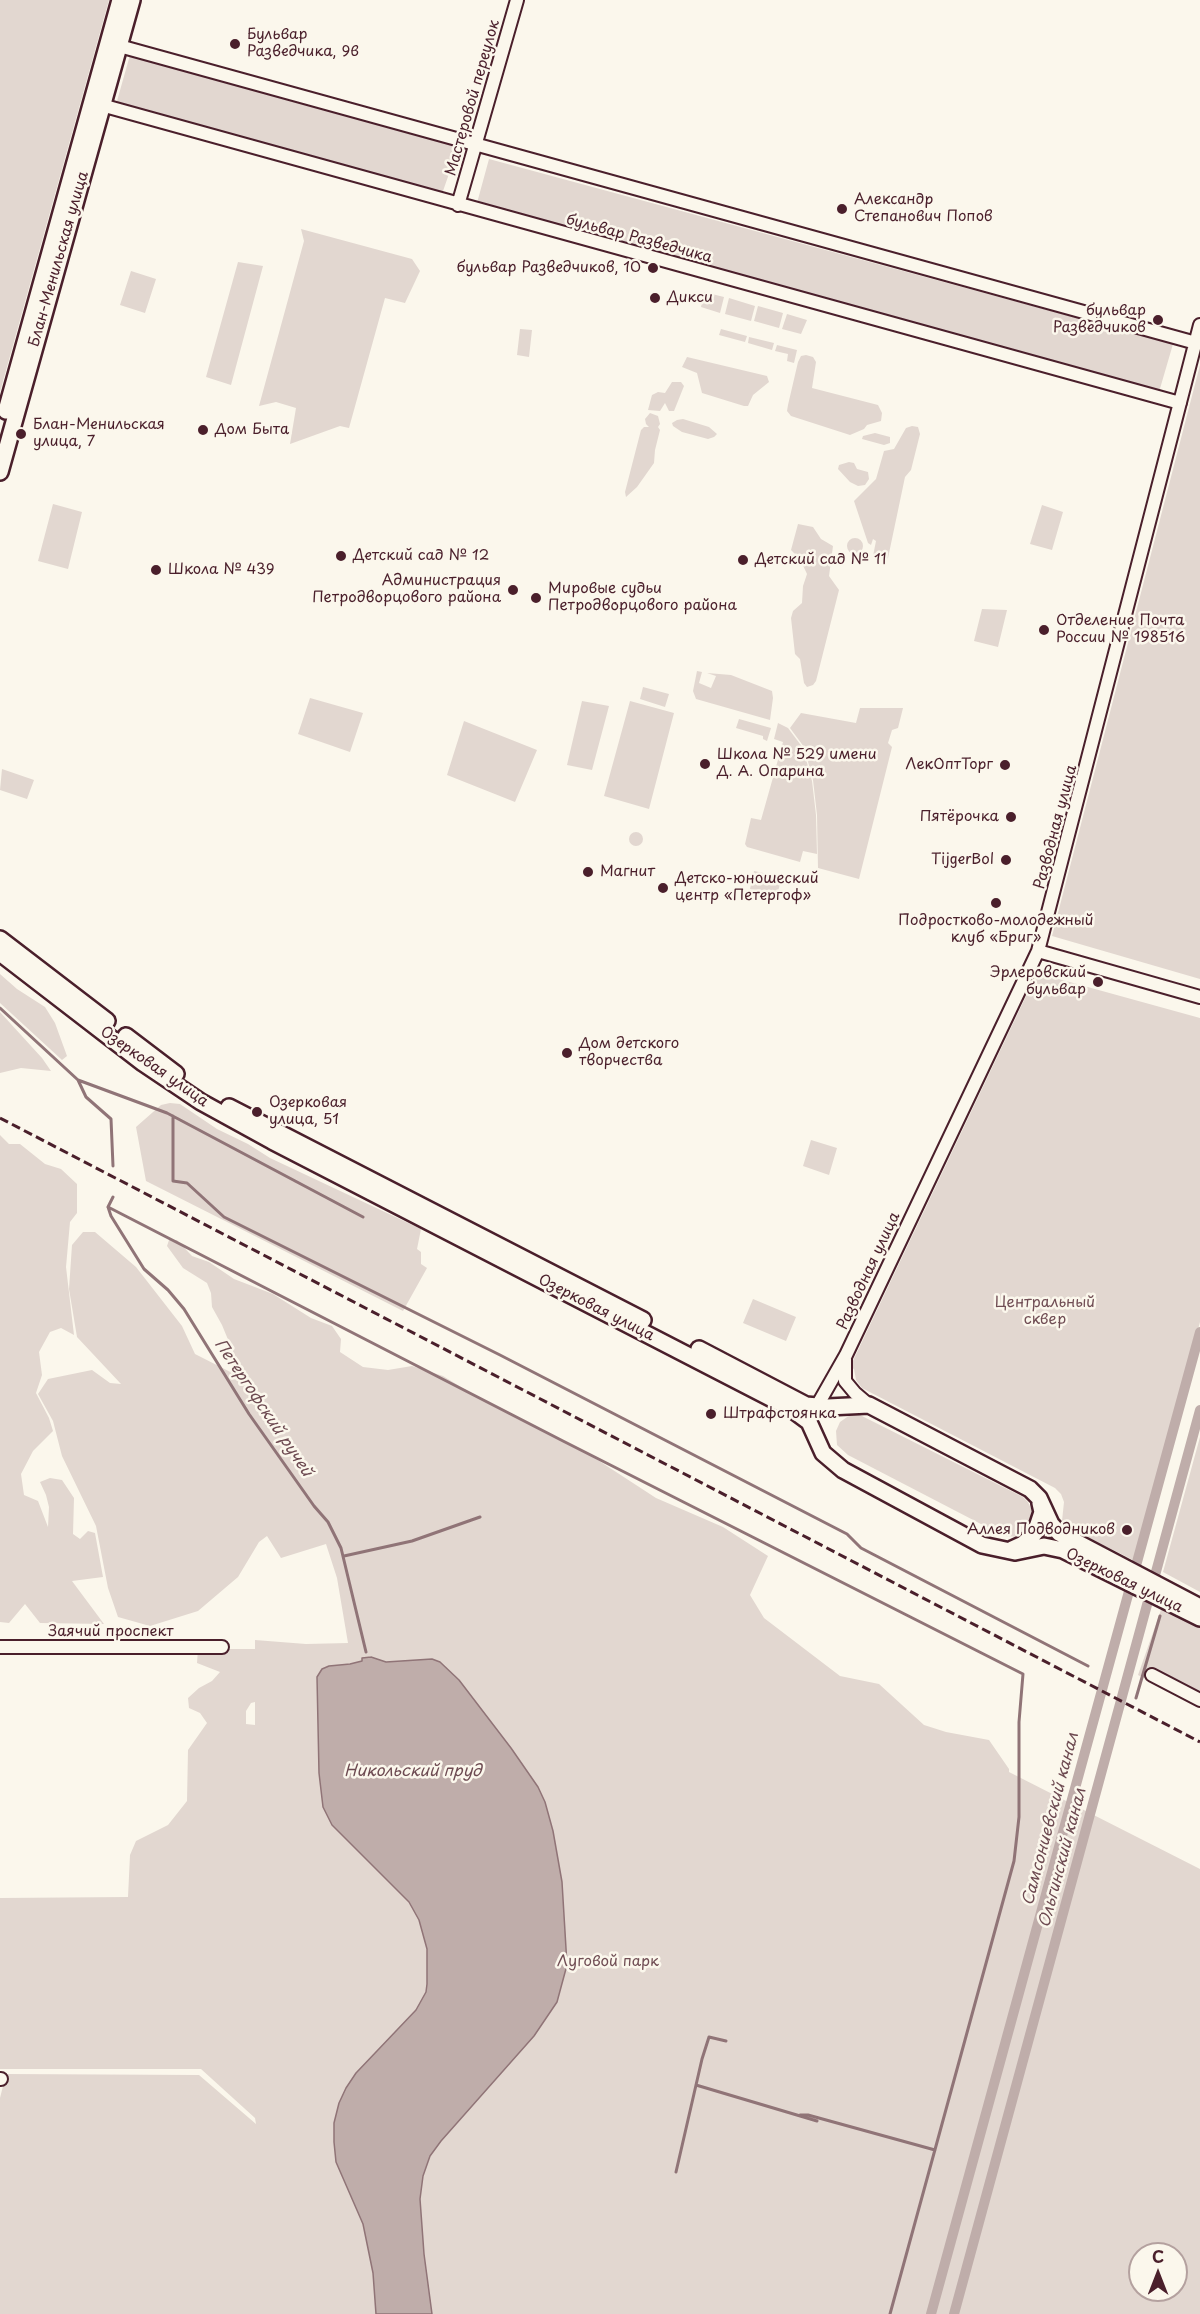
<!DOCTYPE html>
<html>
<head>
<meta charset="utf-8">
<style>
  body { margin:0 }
  #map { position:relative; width:1200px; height:2314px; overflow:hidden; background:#fbf7ec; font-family:"Playpen Sans",sans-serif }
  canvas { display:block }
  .north { position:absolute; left:1128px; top:2242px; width:60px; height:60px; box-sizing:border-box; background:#fbf7ec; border:2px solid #b4a19f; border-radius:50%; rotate:0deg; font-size:16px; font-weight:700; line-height:24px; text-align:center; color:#4a1f2b }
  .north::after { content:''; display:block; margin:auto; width:21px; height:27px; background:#4a1f2b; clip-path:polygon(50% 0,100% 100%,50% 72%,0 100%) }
</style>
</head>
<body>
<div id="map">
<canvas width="1200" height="2314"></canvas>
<div class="north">С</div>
</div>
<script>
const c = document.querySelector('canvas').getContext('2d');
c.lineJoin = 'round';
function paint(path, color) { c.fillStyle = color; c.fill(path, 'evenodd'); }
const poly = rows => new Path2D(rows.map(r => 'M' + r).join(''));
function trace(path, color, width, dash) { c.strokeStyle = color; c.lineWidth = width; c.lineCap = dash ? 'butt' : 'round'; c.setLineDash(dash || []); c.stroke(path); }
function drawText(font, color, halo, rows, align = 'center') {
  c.font = font + ' "Playpen Sans",sans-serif'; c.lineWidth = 5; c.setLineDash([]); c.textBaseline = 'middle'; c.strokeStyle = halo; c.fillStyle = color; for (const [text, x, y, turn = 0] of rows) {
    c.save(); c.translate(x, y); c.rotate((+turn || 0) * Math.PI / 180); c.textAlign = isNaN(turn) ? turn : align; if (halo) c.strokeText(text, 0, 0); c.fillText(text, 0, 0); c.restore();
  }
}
paint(poly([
  [0,0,109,0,0,392],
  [130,55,450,143,458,148,443,191,441,193,120,104,117,101],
  [489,159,1173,344,1159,392,477,203],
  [301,229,412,259,420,271,405,303,385,298,349,428,340,426,290,444,296,408,276,402,259,406,304,241],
  [238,262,263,266,231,385,206,377],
  [131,271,156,279,145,313,120,305],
  [704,292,724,297,720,313,701,307],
  [729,298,755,306,751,321,725,314],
  [758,306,783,313,779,328,754,321],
  [787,314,807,320,801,334,782,329],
  [520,329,532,330,529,357,517,355],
  [721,329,747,336,745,342,719,335],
  [749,337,774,343,772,350,748,343],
  [777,345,797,350,794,363,787,361,788,354,775,351],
  [806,355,813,357,816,362,812,388,878,405,882,413,881,421,867,425,864,429,850,435,791,416,787,411,788,405,798,362,801,356],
  [687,357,767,376,769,382,753,395,748,406,744,406,702,393,697,373,682,367],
  [1200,365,1200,979,1052,936],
  [672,382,681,382,684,386,674,411,669,411,665,403,660,411,648,410,652,395,658,392,665,393],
  [650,413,658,416,660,424,658,427,660,430,655,450,654,463,637,487,626,497,625,492,641,430,644,427,649,427,646,424,645,419],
  [683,419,709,427,717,434,714,437,708,439,682,432,673,426,672,423,677,420],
  [912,426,918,427,920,434,911,470,905,477,888,558,884,561,878,561,873,556,876,541,873,539,871,545,868,543,854,501,876,479,884,451,894,449,906,428],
  [875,433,890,437,890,443,884,445,862,439,863,436],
  [849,462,854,463,857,469,868,472,869,479,865,485,858,486,850,482,838,469,839,465],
  [53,504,82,512,68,569,38,561],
  [1042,505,1063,512,1052,550,1030,544],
  [798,524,813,527,821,539,833,546,829,576,839,590,816,681,813,685,807,687,804,683,800,659,795,654,791,618,793,611,802,603,803,586,807,574,800,559,791,550],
  '847 546a8 8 0 1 1 16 0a8 8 0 1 1-16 0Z',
  [982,609,1007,610,998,647,974,641],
  [697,671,702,672,699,683,711,688,716,676,707,673,731,675,772,691,773,698,770,720,696,699,693,691],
  [643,687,669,694,665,707,640,699],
  [310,698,363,713,350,752,298,734],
  [582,701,609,706,592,770,567,765],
  [630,701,674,713,649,809,604,796],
  [860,708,903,708,898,728,892,730,888,743,892,747,859,879,818,868,817,815,813,780,804,747,790,728,801,713,856,723],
  [739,719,771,728,767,741,763,739,763,736,736,728],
  [464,721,537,750,515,802,447,775],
  [778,723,788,728,803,748,812,781,816,815,817,854,803,851,800,862,747,847,745,844,751,818,761,820,783,742,774,739],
  [2,769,34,780,27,799,0,790],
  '629 839a7 7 0 1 1 14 0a7 7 0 1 1-14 0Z',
  [754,871,782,877,777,895,750,889],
  [1037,973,1200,1018,1200,1322,1135,1561,1067,1527,1062,1521,1064,1502,1061,1494,1055,1488,862,1388,856,1380,854,1369,850,1367],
  [0,974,17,989,45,1007,55,1023,67,1056,62,1060,0,1003],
  [0,1012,42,1058,51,1071,21,1068,0,1073],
  [170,1103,180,1104,217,1129,248,1144,270,1158,421,1229,417,1249,421,1252,421,1264,427,1268,403,1311,146,1181,136,1127,161,1105],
  [0,1135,9,1144,20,1144,45,1164,61,1169,77,1184,77,1213,70,1222,66,1267,74,1335,61,1328,50,1332,39,1352,42,1375,36,1393,49,1418,53,1431,33,1451,21,1474,24,1495,38,1501,48,1527,49,1507,46,1495,40,1482,50,1478,62,1480,74,1498,73,1534,80,1539,88,1531,95,1533,103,1577,72,1581,104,1624,40,1623,25,1604,9,1623,0,1622],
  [811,1140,837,1148,829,1175,803,1166],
  [83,1232,95,1232,136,1267,182,1326,195,1354,252,1383,236,1359,222,1325,212,1307,211,1293,207,1283,183,1268,167,1246,169,1240,177,1240,192,1256,209,1262,234,1279,273,1294,311,1318,332,1326,341,1339,340,1352,363,1367,388,1370,412,1366,443,1376,479,1398,590,1455,656,1498,723,1527,768,1556,750,1595,764,1618,840,1676,879,1684,924,1725,946,1732,989,1740,1009,1769,1009,1772,1200,1869,1200,2314,0,2314,0,2098,6,2074,199,2075,256,2124,255,2118,201,2069,0,2069,0,1898,128,1897,130,1855,136,1841,168,1825,187,1801,188,1750,207,1723,200,1713,189,1708,188,1698,199,1688,212,1681,220,1672,197,1663,198,1649,255,1649,255,1640,306,1644,348,1643,337,1578,326,1544,281,1558,267,1536,259,1542,238,1577,198,1611,150,1626,118,1617,108,1588,96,1526,62,1456,53,1421,38,1394,48,1379,92,1370,110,1383,121,1384,77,1337,69,1289,72,1245],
  [255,1702,255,1725,246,1724,246,1711,251,1703],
  [1140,2254,1176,2254,1176,2290,1140,2290],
  [753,1299,796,1317,786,1341,743,1323],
  [858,1414,1023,1497,1028,1502,1034,1515,1033,1523,1027,1532,1020,1537,1004,1536,848,1455,837,1445,836,1431,840,1422,850,1415],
  [1200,1437,1200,1592,1163,1572],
  [1162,1607,1200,1626,1200,1707,1138,1675]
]), '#e2d7d0');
const water = poly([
  [371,1657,386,1662,432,1659,440,1662,459,1680,511,1748,538,1787,545,1802,553,1831,562,1882,567,1965,557,2002,534,2036,441,2141,430,2156,423,2176,420,2199,424,2254,432,2314,376,2314,373,2273,363,2224,336,2162,334,2142,334,2123,339,2103,346,2088,356,2073,416,2010,426,1992,427,1984,427,1949,419,1920,409,1902,332,1825,323,1807,319,1773,317,1677,322,1669,329,1666,350,1664,362,1661,362,1658,371,1657]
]);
paint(water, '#bfadaa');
trace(water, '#907477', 1.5);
trace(poly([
  [0,1008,78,1080,86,1097,111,1119,113,1166],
  [78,1080,167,1113,363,1217],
  [173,1116,173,1181,187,1183,224,1217,500,1355,847,1534,861,1548,1088,1666],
  [113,1197,108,1207,111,1216,144,1269,168,1290,184,1309,249,1414,314,1506,328,1522,341,1548,366,1652],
  [108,1207,563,1441,1023,1674,1019,1722,1019,1817,1014,1861,890,2314],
  [344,1556,412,1541,480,1517],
  [1136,1698,1160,1616],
  [696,2085,817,2121],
  [800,2115,808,2115,935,2150],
  [676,2172,702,2059,709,2037,726,2041]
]), '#907477', 3);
trace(poly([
  [931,2314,1200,1332],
  [954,2314,1200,1410]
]), '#bfadaa', 10);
const minor = poly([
  [112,44,1196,343],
  [94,103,1180,403],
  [458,205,517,0],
  [1038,951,1200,997],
  [845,1359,845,1381,855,1393,869,1405],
  [817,1406,846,1355,1038,951,1200,325],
  [0,1647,222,1647],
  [1152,1675,1200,1700],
  [0,2079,1,2079]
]);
const tertiary = poly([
  [6,411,120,0],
  [0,472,132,0],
  [0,939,107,1021],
  [0,953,143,1063,201,1102,272,1141,790,1408,809,1422,823,1453,843,1470,982,1545,1015,1552,1044,1546,1063,1550,1200,1618],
  [126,1036,176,1074],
  [229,1107,643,1320],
  [699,1349,806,1405,828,1407,869,1405,1030,1489,1039,1498,1051,1524,1059,1533,1200,1607],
  [1012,1549,1023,1544,1035,1533,1042,1512,1040,1503]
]);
trace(minor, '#4a1f2b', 16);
trace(tertiary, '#4a1f2b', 20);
trace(minor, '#fbf7ec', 12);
trace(tertiary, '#fbf7ec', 15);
trace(poly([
  [0,1118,1200,1742]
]), '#4a1f2b', 3, [9, 4.5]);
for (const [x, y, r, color] of [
  [235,44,6,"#4a1f2b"],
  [842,209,6,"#4a1f2b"],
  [653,268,6,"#4a1f2b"],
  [655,298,6,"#4a1f2b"],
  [1158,320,6,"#4a1f2b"],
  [203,430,6,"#4a1f2b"],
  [21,434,6,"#4a1f2b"],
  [341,556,6,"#4a1f2b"],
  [743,560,6,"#4a1f2b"],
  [156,570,6,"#4a1f2b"],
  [513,590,6,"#4a1f2b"],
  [536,598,6,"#4a1f2b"],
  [1044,630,6,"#4a1f2b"],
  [705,764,6,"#4a1f2b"],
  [1005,765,6,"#4a1f2b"],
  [1011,817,6,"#4a1f2b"],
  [1006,860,6,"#4a1f2b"],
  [588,872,6,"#4a1f2b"],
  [663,888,6,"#4a1f2b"],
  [996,903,6,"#4a1f2b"],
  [1098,982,6,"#4a1f2b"],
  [567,1053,6,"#4a1f2b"],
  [257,1112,6,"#4a1f2b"],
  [711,1414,6,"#4a1f2b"],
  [1127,1530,6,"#4a1f2b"]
]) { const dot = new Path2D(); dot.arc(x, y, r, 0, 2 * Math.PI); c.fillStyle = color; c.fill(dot); trace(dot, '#fbf7ec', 2); }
drawText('15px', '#4a1f2b', '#fbf7ec', [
  ["Бульвар",247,35],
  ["Разведчика, 9в",247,52],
  ["Александр",854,200],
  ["Степанович Попов",854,217],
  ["бульвар Разведчиков, 10",641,268,"right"],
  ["Дикси",667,298],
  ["бульвар",1146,311,"right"],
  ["Разведчиков",1146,328,"right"],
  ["Блан-Менильская",33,425],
  ["улица, 7",33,442],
  ["Дом Быта",215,430],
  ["Детский сад № 12",353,556],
  ["Детский сад № 11",755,560],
  ["Школа № 439",168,570],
  ["Администрация",501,581,"right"],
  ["Петродворцового района",501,598,"right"],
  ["Мировые судьи",548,589],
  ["Петродворцового района",548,606],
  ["Отделение Почта",1056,621],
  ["России № 198516",1056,638],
  ["Школа № 529 имени",717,755],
  ["Д. А. Опарина",717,772],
  ["ЛекОптТорг",993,765,"right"],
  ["Пятёрочка",999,817,"right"],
  ["TijgerBol",994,860,"right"],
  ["Магнит",600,872],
  ["Детско-юношеский",675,879],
  ["центр «Петергоф»",675,896],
  ["Подростково-молодежный",996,921,"center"],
  ["клуб «Бриг»",996,938,"center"],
  ["Эрлеровский",1086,973,"right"],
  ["бульвар",1086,990,"right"],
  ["Дом детского",579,1044],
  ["творчества",579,1061],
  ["Озерковая",269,1103],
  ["улица, 51",269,1120],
  ["Штрафстоянка",723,1414],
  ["Аллея Подводников",1115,1530,"right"]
], 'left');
drawText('15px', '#4a1f2b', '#fbf7ec', [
  ["Мастеровой переулок",473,98,-74],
  ["бульвар Разведчика",639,239,15],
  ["Блан-Менильская улица",59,259,-74],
  ["Разводная улица",1056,827,-75],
  ["Озерковая улица",154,1067,35],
  ["Разводная улица",869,1271,-65],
  ["Озерковая улица",596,1308,27],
  ["Озерковая улица",1124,1581,26],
  ["Заячий проспект",111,1632]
]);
drawText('15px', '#704d54', '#fbf7ec', [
  ["Центральный",1045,1303],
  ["сквер",1045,1320],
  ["Луговой парк",608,1962]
]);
drawText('italic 16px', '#6d4a51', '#fbf7ec', [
  ["Петергофский ручей",263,1408,56],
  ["Никольский пруд",413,1772],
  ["Самсониевский канал",1051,1819,-75],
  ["Ольгинский канал",1063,1858,-75]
]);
</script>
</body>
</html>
